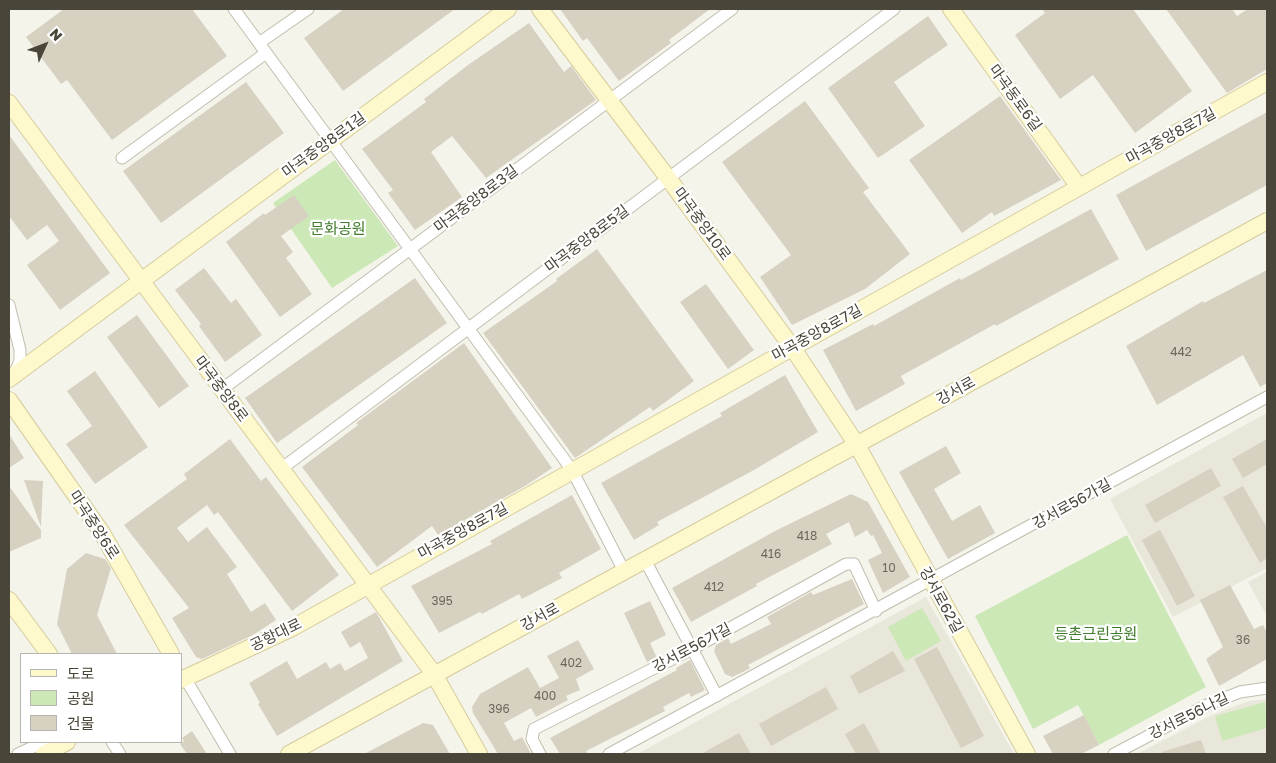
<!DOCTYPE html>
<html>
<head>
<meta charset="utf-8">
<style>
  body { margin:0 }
  #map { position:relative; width:1276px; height:763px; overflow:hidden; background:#f5f4eb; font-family:"Golos Text","Noto Sans KR",sans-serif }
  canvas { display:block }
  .frame { position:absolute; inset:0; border:10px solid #4a4539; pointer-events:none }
  .legend { position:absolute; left:20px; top:653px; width:162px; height:90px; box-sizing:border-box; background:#fff; border:1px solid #b7b5b0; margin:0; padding:6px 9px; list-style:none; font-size:15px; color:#4a4539 }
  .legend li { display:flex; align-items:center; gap:10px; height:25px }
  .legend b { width:25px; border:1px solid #b7b5b0 }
  .north { position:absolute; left:20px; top:20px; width:50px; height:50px; -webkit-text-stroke:4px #fff; paint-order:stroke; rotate:47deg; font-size:14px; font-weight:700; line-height:20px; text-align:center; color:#4a4539 }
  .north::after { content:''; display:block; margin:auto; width:18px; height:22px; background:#4a4539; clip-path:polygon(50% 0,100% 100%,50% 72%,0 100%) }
</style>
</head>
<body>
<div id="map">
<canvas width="1276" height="763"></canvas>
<div class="frame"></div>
<ul class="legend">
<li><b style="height:6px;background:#fef8cd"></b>도로</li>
<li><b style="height:14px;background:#cbe8b6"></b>공원</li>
<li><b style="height:14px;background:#d7d1c1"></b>건물</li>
</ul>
<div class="north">N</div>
</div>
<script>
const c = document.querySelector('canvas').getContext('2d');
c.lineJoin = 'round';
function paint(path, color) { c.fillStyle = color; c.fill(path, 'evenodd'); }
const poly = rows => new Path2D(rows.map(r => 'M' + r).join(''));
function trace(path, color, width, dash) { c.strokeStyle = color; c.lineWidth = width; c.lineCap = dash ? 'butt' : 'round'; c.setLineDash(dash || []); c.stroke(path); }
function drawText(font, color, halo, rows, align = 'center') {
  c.font = font + ' "Golos Text","Noto Sans KR",sans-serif'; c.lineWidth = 4.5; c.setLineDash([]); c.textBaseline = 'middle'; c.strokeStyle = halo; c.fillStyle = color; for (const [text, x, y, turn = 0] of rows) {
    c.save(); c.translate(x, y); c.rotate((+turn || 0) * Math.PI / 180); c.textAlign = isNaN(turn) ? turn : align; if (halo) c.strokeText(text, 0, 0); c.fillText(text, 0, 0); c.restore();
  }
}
paint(poly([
  [1267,413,1267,568,1173,617,1110,499],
  [1267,572,1267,616,1248,582],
  [926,597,1014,754,637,754],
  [1267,699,1267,754,1137,754,1212,715,1249,701]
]), '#e9e6da');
paint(poly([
  [335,160,398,246,332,288,273,203],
  [1127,535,1206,687,1099,745,1078,705,1033,729,975,616],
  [922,608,941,641,906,661,888,627],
  [1265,702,1267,728,1222,741,1215,716]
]), '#cbe8b6');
paint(poly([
  [64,9,192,9,227,56,112,140,67,80,61,84,26,37],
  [344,9,455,9,343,91,304,38],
  [560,9,710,9,669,40,671,43,619,81,587,38,583,41],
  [1042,9,1133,9,1192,91,1135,133,1093,75,1060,99,1015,35,1045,13],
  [1166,9,1232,9,1237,16,1248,9,1267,9,1267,69,1227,93],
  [928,16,948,45,894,82,925,126,878,158,828,88],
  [529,23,564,72,571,66,596,100,486,178,452,136,431,152,462,197,415,230,388,193,393,190,362,149,426,102,424,99,468,65],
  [246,82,284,133,161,223,123,171],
  [1000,96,1061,180,994,216,992,212,962,233,909,160],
  [805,101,869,188,863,192,910,254,865,289,792,325,760,277,791,255,722,162],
  [1267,112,1267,185,1146,251,1116,195],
  [9,135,110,273,60,310,27,265,59,241,47,225,27,240,9,216],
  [294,195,309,216,281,236,293,252,286,258,312,294,280,317,226,242,264,213,265,215],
  [1091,209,1119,259,996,326,995,324,901,376,905,384,856,411,823,350,873,324,874,326,960,278,961,280],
  [597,249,694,381,653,411,650,407,575,458,483,333,557,281,556,279],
  [204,268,231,303,236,299,262,335,225,362,199,326,201,324,175,290],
  [1267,270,1267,383,1260,387,1243,355,1157,405,1126,346,1203,301,1204,303],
  [415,278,447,323,277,443,245,398],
  [706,284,754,350,728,369,680,302],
  [137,315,189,386,159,408,107,337],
  [464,343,552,468,525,486,438,535,432,526,377,567,302,467,358,425,356,423],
  [95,371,148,447,95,484,66,444,92,426,67,391],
  [785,375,818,432,754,470,657,522,659,525,634,540,601,483,722,416,720,413],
  [9,434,24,458,9,468],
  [230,439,261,481,266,477,339,575,292,611,218,512,214,515,207,505,177,528,188,542,207,527,237,567,227,574,251,612,265,603,276,620,253,635,202,659,196,657,172,618,189,608,124,525,187,479,184,474],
  [1267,439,1267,464,1243,478,1232,459],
  [946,446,961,473,934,489,952,521,980,505,995,533,948,559,899,472],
  [1211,468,1221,486,1155,523,1145,505],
  [24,480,43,481,41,527],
  [9,486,41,530,41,538,9,552],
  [1243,486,1267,528,1267,558,1260,563,1223,497],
  [851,494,868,502,910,577,883,593,868,560,882,553,873,535,871,536,867,530,855,537,849,522,826,534,832,544,756,584,757,586,691,622,672,588,777,530],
  [572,495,601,549,559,573,562,578,522,599,519,594,482,614,480,612,439,633,411,586,492,544,490,541],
  [1160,530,1195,596,1177,606,1142,540],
  [86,553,105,559,111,568,97,615,117,654,72,654,57,624,67,569],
  [852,579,864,604,748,665,750,668,745,671,732,677,725,674,714,651,716,645,728,638,731,644,771,624,767,617,811,592,813,595],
  [1230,585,1254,629,1263,625,1267,633,1267,659,1219,686,1206,659,1223,647,1200,600],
  [650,601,666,635,650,643,657,658,647,662,624,613],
  [376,612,403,661,277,736,258,704,260,703,249,683,287,661,297,679,326,662,330,669,340,663,345,671,368,658,360,642,350,648,341,632],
  [578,640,594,669,576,679,580,690,566,696,568,700,536,717,531,708,504,723,514,741,522,737,531,754,498,754,473,713,472,707,480,694,528,667,540,688,559,678,547,656],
  [937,647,984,736,961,748,914,659],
  [893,651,905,671,859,694,850,676],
  [690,660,705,690,691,697,689,693,663,707,665,711,586,751,588,754,560,754,550,738,677,670,676,668],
  [826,687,838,709,771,746,759,724],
  [1084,715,1099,745,1081,754,1053,754,1043,736],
  [423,723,433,725,450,754,364,754],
  [864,723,881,754,856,754,845,734],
  [192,731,207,754,187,754,180,744,184,741,182,738],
  [739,733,751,754,701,754],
  [1201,740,1206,754,1162,754,1162,752]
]), '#d7d1c1');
const street = poly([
  [234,9,572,470,624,571],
  [122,158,266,53,259,43,308,9],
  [9,305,20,350,20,361,14,375],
  [221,390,732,9],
  [281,469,894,9],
  [645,560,717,696],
  [185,678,230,754],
  [112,742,120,754],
  [18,754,44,742],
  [540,754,532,739,534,729,692,649,846,564,854,564,876,611],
  [609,754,1267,397],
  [1114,754,1207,705,1240,692,1267,688]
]);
const secondary = poly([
  [540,9,668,178,792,347,857,445,1027,754],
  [951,9,1079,187],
  [9,103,434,674,479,754],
  [9,379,508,9],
  [9,400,102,533,171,654],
  [9,600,49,654],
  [181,680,294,627,1267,82],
  [44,754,67,742],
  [289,754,1267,221]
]);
trace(street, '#c1bdae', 13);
trace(secondary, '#d4cc9c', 18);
trace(street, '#fff', 11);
trace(secondary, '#fef8cd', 16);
drawText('12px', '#6d685b', null, [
  ["442",1181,352],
  ["418",807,536],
  ["416",771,554],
  ["10",889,568],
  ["412",714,587],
  ["395",442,601],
  ["36",1243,640],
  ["402",571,663],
  ["400",545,696],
  ["396",499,709]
]);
drawText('15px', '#4a4539', '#fff', [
  ["마곡동로6길",1015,98,54],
  ["마곡중앙8로7길",1171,136,-29],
  ["마곡중앙8로1길",324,145,-36],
  ["마곡중앙8로3길",476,199,-37],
  ["마곡중앙10로",702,224,54],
  ["마곡중앙8로5길",587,239,-37],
  ["마곡중앙8로7길",817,333,-29],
  ["마곡중앙8로",221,389,53],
  ["강서로",956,391,-29],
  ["강서로56가길",1072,504,-29],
  ["마곡중앙6로",94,525,57],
  ["마곡중앙8로7길",463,531,-29],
  ["강서로62길",941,600,61],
  ["강서로",540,617,-29],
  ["공항대로",276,635,-26],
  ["강서로56가길",692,648,-28],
  ["강서로56나길",1189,716,-26]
]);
drawText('15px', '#417c2c', '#fff', [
  ["문화공원",338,229],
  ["등촌근린공원",1096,634]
]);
</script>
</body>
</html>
